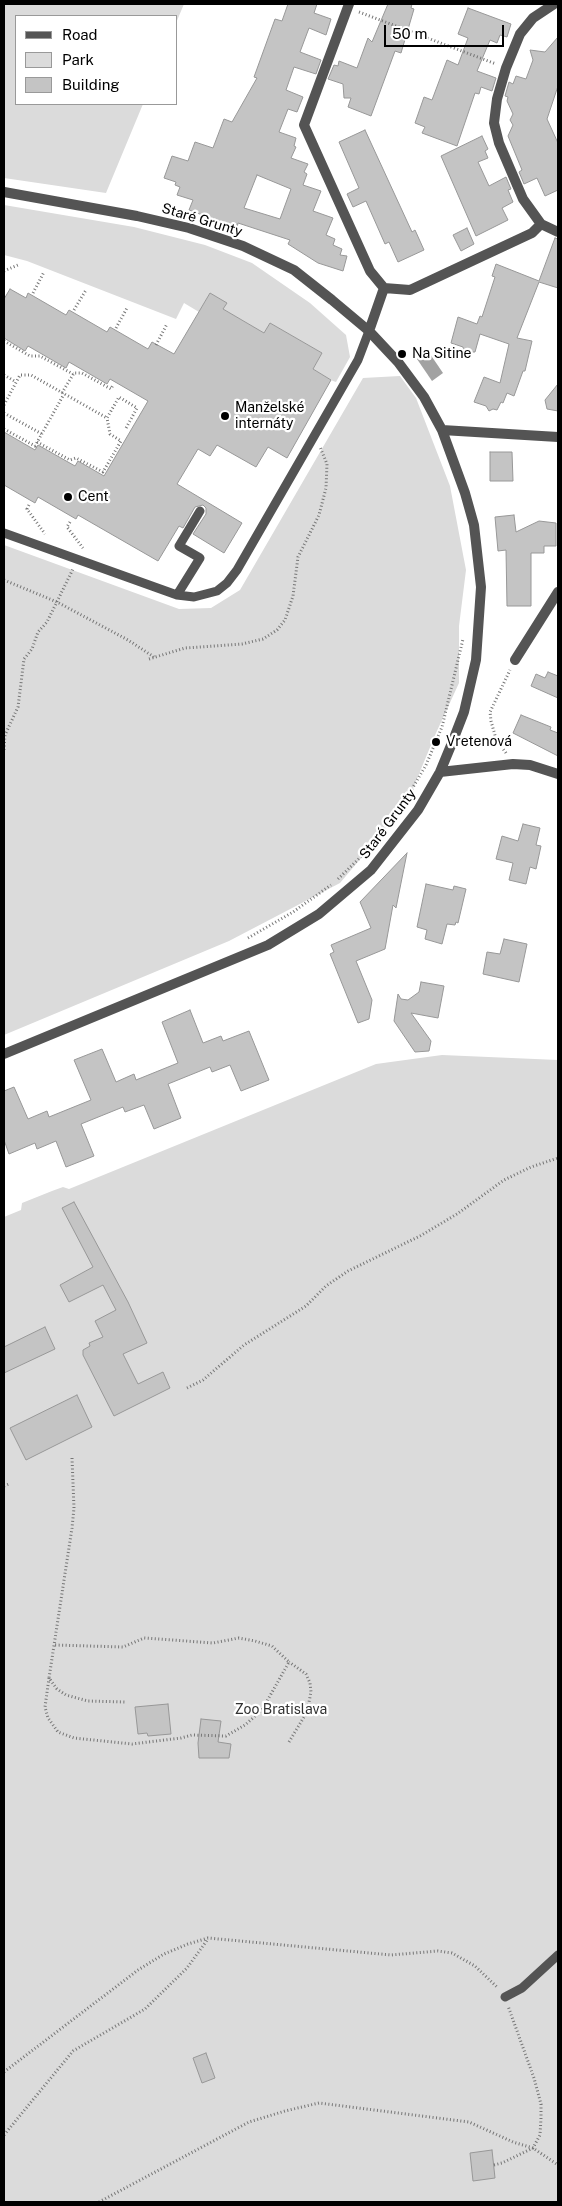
<!DOCTYPE html>
<html>
<head>
<meta charset="utf-8">
<style>
  body { margin:0 }
  #map { position:relative; width:562px; height:2206px; overflow:hidden; background:#fff; font-family:"Public Sans",sans-serif }
  canvas { display:block }
  .frame { position:absolute; inset:0; border:5px solid #000; pointer-events:none }
  .legend { position:absolute; left:15px; top:15px; width:162px; height:90px; box-sizing:border-box; background:#fff; border:1px solid #999; margin:0; padding:6px 9px; list-style:none; font-size:15px; color:#000 }
  .legend li { display:flex; align-items:center; gap:10px; height:25px }
  .legend b { width:25px; border:1px solid #999 }
  .scale { position:absolute; left:384px; top:25px; width:120px; height:22px; box-sizing:border-box; border:2px solid #000; border-top:0; padding-left:6px; font-size:15px; line-height:18px; white-space:nowrap; color:#000; -webkit-text-stroke:4px #fff; paint-order:stroke }
</style>
</head>
<body>
<div id="map">
<canvas width="562" height="2206"></canvas>
<div class="frame"></div>
<ul class="legend">
<li><b style="height:6px;background:#545454"></b>Road</li>
<li><b style="height:14px;background:#dbdbdb"></b>Park</li>
<li><b style="height:14px;background:#c4c4c4"></b>Building</li>
</ul>
<div class="scale">50 m</div>
</div>
<script>
const c = document.querySelector('canvas').getContext('2d');
c.lineJoin = 'round';
function paint(path, color) { c.fillStyle = color; c.fill(path, 'evenodd'); }
const poly = rows => new Path2D(rows.map(r => 'M' + r).join(''));
function trace(path, color, width, dash) { c.strokeStyle = color; c.lineWidth = width; c.lineCap = dash ? 'butt' : 'round'; c.setLineDash(dash || []); c.stroke(path); }
function drawText(font, color, halo, rows, align = 'center') {
  c.font = font + ' "Public Sans",sans-serif'; c.lineWidth = 4.5; c.setLineDash([]); c.textBaseline = 'middle'; c.strokeStyle = halo; c.fillStyle = color; for (const [text, x, y, turn = 0] of rows) {
    c.save(); c.translate(x, y); c.rotate((+turn || 0) * Math.PI / 180); c.textAlign = isNaN(turn) ? turn : align; if (halo) c.strokeText(text, 0, 0); c.fillText(text, 0, 0); c.restore();
  }
}
paint(poly([
  [4,4,184,4,176,23,176,16,16,16,16,104,143,104,106,193,4,178],
  [4,205,134,227,205,245,252,263,310,303,346,335,350,357,336,382,333,381,313,369,322,353,270,323,264,333,223,309,227,303,210,293,199,312,184,303,176,319,27,261,4,255],
  [400,376,416,398,450,486,466,570,459,626,459,683,436,733,406,805,340,883,229,941,4,1035,4,545,179,609,211,608,240,590,363,378],
  [442,1055,558,1060,558,2202,4,2202,4,1217,21,1210,22,1203,52,1191,63,1187,69,1189,376,1064]
]), '#dbdbdb');
paint(poly([
  [428,351,443,373,432,381,417,359]
]), '#a2a2a2');
const building = poly([
  [288,4,317,4,314,13,331,19,326,35,309,28,300,52,321,60,316,74,294,67,286,90,303,97,297,112,288,109,279,132,296,138,294,146,296,147,291,158,308,164,304,172,307,174,303,185,321,191,313,211,333,218,326,235,335,239,333,245,342,249,340,255,347,256,343,271,318,263,288,244,290,240,238,223,237,228,189,210,193,200,177,195,180,187,175,185,176,182,164,178,172,156,188,161,195,142,213,148,224,119,232,122,257,78,254,77,275,19,282,21,288,4],
  [257,175,291,189,280,219,244,208,257,175],
  [388,4,412,4,411,8,414,9,401,53,395,51,371,116,348,107,351,98,344,98,343,84,328,79,334,65,338,66,339,61,357,68,368,38,372,42,388,4],
  [468,8,511,24,507,37,500,35,497,43,490,40,477,71,496,78,492,91,481,87,479,94,475,93,457,146,422,133,425,127,415,123,424,97,432,100,447,60,458,65,468,38,458,34,468,8],
  [558,37,558,86,547,119,558,143,558,190,545,196,537,178,524,184,519,172,522,170,508,136,513,125,510,120,513,114,507,101,508,97,505,96,509,82,513,84,516,76,526,79,533,60,530,50,545,52,558,37],
  [365,130,412,232,415,230,424,250,398,262,389,242,385,244,366,201,353,207,347,194,359,188,339,142,365,130],
  [482,136,488,149,485,151,488,158,478,162,489,186,506,177,511,189,508,190,513,202,502,208,508,220,476,236,441,156,482,136],
  [467,228,474,244,461,251,453,235,467,228],
  [555,238,558,239,558,288,539,282,517,338,532,341,525,371,523,371,514,396,507,393,503,403,501,402,497,410,493,409,489,411,486,406,474,402,484,377,500,383,509,344,480,334,475,352,464,352,463,347,451,343,458,317,477,324,480,316,482,317,495,277,492,276,496,264,539,281,555,238],
  [10,289,26,298,28,293,66,315,69,310,107,332,110,327,148,349,152,342,174,354,210,293,227,303,223,309,264,333,270,323,322,353,313,369,331,380,287,458,268,447,256,467,217,445,210,456,198,449,177,484,242,523,224,553,193,534,206,514,206,508,203,505,195,507,183,528,179,526,158,561,78,515,76,519,38,497,35,503,4,485,4,432,35,450,38,445,75,466,78,461,104,476,148,401,110,379,107,384,69,362,66,368,28,346,25,351,4,338,4,299,10,289],
  [558,384,558,411,547,409,545,400,558,384],
  [490,452,512,452,513,481,490,481,490,452],
  [514,515,516,532,539,521,556,523,556,546,544,546,544,553,531,553,531,606,507,606,506,550,498,551,495,517,514,515],
  [548,672,558,676,558,698,531,686,536,674,545,678,548,672],
  [521,715,551,727,550,730,558,733,558,756,513,733,521,715],
  [523,824,540,828,536,845,541,846,536,869,530,867,526,884,509,880,513,863,496,859,502,836,518,841,523,824],
  [407,853,396,908,393,905,385,949,356,961,372,1000,369,1019,358,1023,330,954,334,952,331,945,371,928,360,902,407,853],
  [426,884,453,890,454,886,466,889,458,923,456,922,455,925,447,924,442,944,425,939,427,930,417,927,426,884],
  [504,939,527,944,519,982,483,974,487,952,500,954,504,939],
  [421,982,444,986,438,1018,411,1013,431,1041,429,1051,415,1052,394,1021,398,994,401,999,408,1000,419,992,421,982],
  [190,1010,203,1043,221,1036,223,1041,249,1031,269,1080,241,1091,230,1065,212,1072,210,1067,168,1084,181,1118,154,1129,144,1105,125,1112,123,1107,81,1124,94,1156,66,1167,56,1141,37,1149,35,1143,9,1154,4,1140,4,1091,14,1087,28,1119,47,1111,49,1117,91,1100,74,1060,102,1049,116,1082,134,1074,136,1080,178,1063,162,1022,190,1010],
  [74,1202,128,1302,147,1343,123,1354,138,1384,163,1372,170,1388,114,1416,83,1355,83,1350,90,1346,89,1343,103,1337,95,1321,116,1310,103,1285,69,1302,60,1285,93,1267,62,1208,74,1202],
  [45,1327,55,1349,4,1373,4,1347,45,1327],
  [77,1395,92,1427,26,1460,10,1428,77,1395],
  [168,1704,171,1734,148,1736,147,1733,138,1734,135,1707,168,1704],
  [201,1719,221,1721,218,1742,231,1744,229,1758,199,1758,198,1743,201,1719],
  [206,2053,215,2078,202,2083,193,2058,206,2053],
  [492,2150,495,2178,473,2181,470,2153,492,2150]
]);
paint(building, '#c4c4c4');
trace(building, '#989898', 1);
trace(poly([
  [359,12,496,64],
  [4,271,18,265],
  [33,293,44,272],
  [74,310,86,290],
  [116,328,127,308],
  [4,341,30,356,40,356,73,374],
  [156,345,167,324],
  [4,375,16,382],
  [62,393,74,373,82,373,111,389,113,385],
  [4,405,20,375,31,375,107,418],
  [4,413,42,434],
  [4,429,35,446,64,394],
  [37,442,70,460,76,458,103,472,121,441,110,434,107,418,119,397,137,408,125,430],
  [29,505,27,509,45,534],
  [70,522,67,527,83,548],
  [4,580,57,602,128,640,154,657],
  [149,659,185,648,242,644,263,639,277,630,285,620,293,596,298,557,319,515,326,488,327,464,320,447],
  [4,750,5,735,18,707,24,659,32,649,38,632,47,622,73,569],
  [506,753,496,739,491,721,490,712,510,670],
  [378,838,402,806,426,765,442,727,463,639],
  [338,879,373,845],
  [248,938,293,912,331,885],
  [187,1388,203,1380,244,1345,306,1306,326,1286,348,1271,420,1236,457,1214,504,1180,531,1167,558,1158],
  [72,1458,74,1508,72,1528,49,1678,57,1689,66,1695,88,1701,125,1702],
  [4,1486,9,1484],
  [49,1678,45,1707,48,1718,58,1732,74,1738,132,1744,181,1738,192,1735,226,1736,245,1725,262,1710,289,1662,272,1646,255,1641,239,1638,213,1643,144,1638,123,1647,55,1645],
  [289,1742,307,1712,311,1692,310,1683,306,1674,289,1662],
  [4,2072,138,1970,164,1954,188,1944,208,1938,391,1955,438,1951,452,1953,475,1966,498,1988],
  [4,2135,73,2051,145,2009,187,1968,208,1939],
  [494,2165,502,2163,533,2148,540,2135,541,2118,541,2104,534,2078,508,2006],
  [99,2202,249,2122,285,2111,319,2103,469,2122,513,2142,533,2148,558,2165]
]), '#767676', 3, [1, 2.5]);
trace(poly([
  [4,533,177,595,194,597,217,591,227,583,237,570,358,360,369,331],
  [177,595,200,558,179,546,200,511],
  [505,1997,522,1988,558,1955]
]), '#545454', 9);
trace(poly([
  [349,4,304,125,370,271,384,288,369,331],
  [4,192,137,216,189,228,243,246,294,270,332,300,369,331,398,362,424,397,442,430,465,493,474,525,481,587,476,660,464,712,452,743,440,772,418,810,371,870,319,914,268,945,4,1054],
  [541,224,558,232],
  [384,288,410,290,532,233,541,224,523,199,499,143,494,123,497,99,506,68,520,34,533,18,554,4],
  [442,430,558,437],
  [515,660,558,592],
  [440,772,513,764,530,765,558,774]
]), '#545454', 10);
for (const [x, y, r, color] of [
  [402,354,5,"#000"],
  [225,416,5,"#000"],
  [68,497,5,"#000"],
  [436,742,5,"#000"]
]) { const dot = new Path2D(); dot.arc(x, y, r, 0, 2 * Math.PI); c.fillStyle = color; c.fill(dot); trace(dot, '#fff', 2); }
drawText('14px', '#000', '#fff', [
  ["Staré Grunty",202,220,17],
  ["Staré Grunty",388,824,-53]
]);
drawText('14px', '#000', '#fff', [
  ["Na Sitine",412,354],
  ["Manželské",235,408],
  ["internáty",235,424],
  ["Cent",78,497],
  ["Vretenová",446,742]
], 'left');
drawText('14px', '#323232', '#fff', [
  ["Zoo Bratislava",281,1710]
]);
</script>
</body>
</html>
